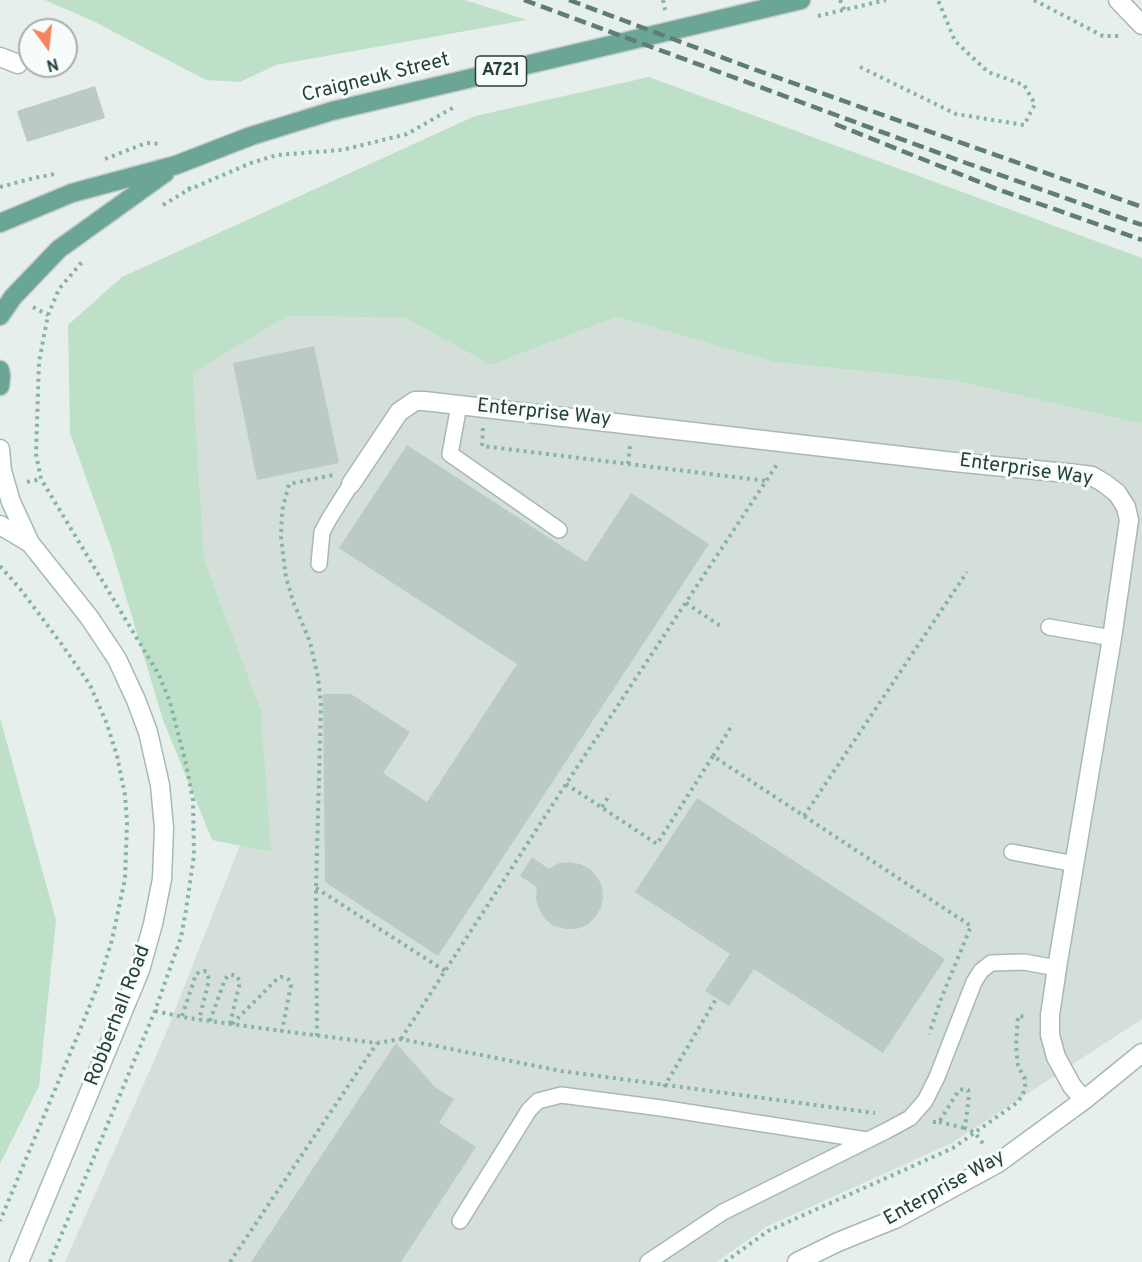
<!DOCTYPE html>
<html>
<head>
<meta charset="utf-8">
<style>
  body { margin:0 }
  #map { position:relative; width:1142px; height:1262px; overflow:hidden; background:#e6efeb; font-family:Overpass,sans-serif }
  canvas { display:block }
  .north { position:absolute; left:18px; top:18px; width:60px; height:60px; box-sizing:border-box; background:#f7fbf9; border:2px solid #a3b1ad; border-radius:50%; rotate:165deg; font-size:16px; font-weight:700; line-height:24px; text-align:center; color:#24423a }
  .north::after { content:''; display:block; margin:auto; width:21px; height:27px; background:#f4845f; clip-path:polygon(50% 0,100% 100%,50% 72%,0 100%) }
</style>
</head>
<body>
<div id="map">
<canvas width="1142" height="1262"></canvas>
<div class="north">N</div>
</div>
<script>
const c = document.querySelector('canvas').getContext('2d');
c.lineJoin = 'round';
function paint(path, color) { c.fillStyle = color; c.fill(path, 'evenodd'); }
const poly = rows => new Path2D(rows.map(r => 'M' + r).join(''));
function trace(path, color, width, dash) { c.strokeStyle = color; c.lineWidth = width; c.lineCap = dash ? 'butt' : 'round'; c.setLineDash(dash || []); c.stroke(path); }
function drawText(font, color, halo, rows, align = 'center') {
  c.font = font + ' Overpass,sans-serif'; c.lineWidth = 6; c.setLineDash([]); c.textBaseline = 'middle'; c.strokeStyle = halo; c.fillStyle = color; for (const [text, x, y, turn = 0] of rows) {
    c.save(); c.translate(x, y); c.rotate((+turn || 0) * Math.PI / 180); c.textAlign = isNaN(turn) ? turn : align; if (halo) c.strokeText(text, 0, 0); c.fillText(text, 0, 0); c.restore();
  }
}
paint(poly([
  [288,316,405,318,491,365,617,317,774,362,957,381,1142,424,1142,1019,952,1143,766,1227,717,1262,65,1262,164,1038,240,845,270,852,261,710,204,559,193,373]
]), '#d4dfda');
paint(poly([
  [45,0,465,0,527,20,276,65,240,82,206,80,93,21],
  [649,77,1142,258,1142,424,957,381,774,362,617,317,491,365,405,318,288,316,193,373,204,559,261,710,271,852,212,840,163,720,111,547,70,433,68,325,122,277,475,116],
  [0,718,56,920,39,1086,0,1164]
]), '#bfe0c8');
paint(poly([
  [95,86,105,118,27,142,17,111],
  [314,346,339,463,257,480,233,363],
  [407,445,586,562,631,493,709,544,438,956,325,882,323,694,351,694,410,732,383,773,427,802,517,664,339,548],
  [697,798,945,959,883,1053,754,969,729,1006,705,991,730,954,635,892],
  [532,857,549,869,559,863,570,862,580,864,590,869,597,877,602,886,603,898,601,908,595,917,587,925,576,929,565,929,554,926,545,919,539,909,536,899,537,887,520,876],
  [396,1043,435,1087,454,1099,439,1123,476,1147,401,1262,251,1262]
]), '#bbcac4');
const lane = poly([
  [459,405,450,454,559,530],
  [319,564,322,532,329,519,351,484],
  [1049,627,1112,638],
  [1012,852,1075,864],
  [460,1221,529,1110,538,1101,561,1095,661,1108,867,1140],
  [648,1262,723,1212,886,1131,910,1118,925,1101,937,1077,974,982,981,971,991,963,1024,962,1057,968]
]);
const street = poly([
  [1118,0,1142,25],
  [0,57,18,64],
  [351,484,399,412,415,401,424,401,954,462,1077,474,1092,476,1104,483,1117,493,1126,507,1129,520,1112,638,1057,968,1050,1015,1050,1035,1056,1057,1072,1086,1084,1100],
  [797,1262,838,1242,895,1219,998,1163,1084,1100,1142,1053]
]);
const secondary = poly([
  [0,449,2,471,11,502,30,543,89,617,117,659,136,700,148,732,160,785,164,828,162,879,153,924,140,970,19,1262],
  [0,525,30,543]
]);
const primary = poly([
  [0,223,72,193,176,165,251,136,332,111,801,0],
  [0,316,13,297,59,249,165,173],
  [0,370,1,376,0,386]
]);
trace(lane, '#a8b8b2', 18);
trace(street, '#a8b8b2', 21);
trace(secondary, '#a4bbb3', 21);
trace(primary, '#c2cac8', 21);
trace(poly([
  [663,0,665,10],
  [840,0,845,11],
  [1034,0,1103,36,1120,36],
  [818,16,886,0],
  [860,67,956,114,1024,125,1035,104,1024,85,988,72,955,41,938,0],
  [105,159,146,143,161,144],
  [0,187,34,178,55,174],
  [188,190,251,163,277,155,342,150,407,134,456,106],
  [163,205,188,190,193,183],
  [33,307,48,315],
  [483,428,482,446,767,481],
  [628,464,630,446],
  [27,482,41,479],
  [0,566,21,590,63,646,90,685,107,724,117,756,125,795,127,823,125,879,112,940,98,985,77,1037,0,1221],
  [686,603,722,627],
  [713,756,733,724],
  [566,784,657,844,713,756,971,926,941,999,929,1034],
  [602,807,610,794],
  [804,816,967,572],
  [316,888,445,971],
  [155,1011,188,1018,282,1031],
  [182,1016,196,974,200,972,204,971,207,972,209,980,199,1020],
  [210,1021,225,979,229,975,233,975,237,976,240,982,230,1024],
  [232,1024,278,978,281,977,285,977,288,979,291,985,282,1031,377,1043,401,1039,561,1071,875,1113],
  [317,1036,316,888,321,703,318,677,310,642,293,601,286,578,281,537,282,511,289,484,333,475],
  [401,1039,566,784,778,463],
  [664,1087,716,999],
  [933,1122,939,1122,959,1090,965,1089,968,1090,969,1095,965,1128,975,1133,984,1145],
  [939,1122,965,1128],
  [50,1262,155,1011,181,937,186,910,194,855,193,800,186,764,170,702,159,675,41,479,36,454,39,362,48,315,59,289,82,262],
  [230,1262,377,1043],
  [725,1262,768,1231,953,1148,1018,1102,1023,1094,1025,1088,1025,1079,1018,1066,1016,1046,1018,1016,1028,1017]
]), '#86b3a5', 4, [3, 4.5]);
trace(lane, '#fff', 15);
trace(street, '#fff', 18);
trace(secondary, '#fff', 18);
trace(primary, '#6aa596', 18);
trace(poly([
  [524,0,966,163,1142,225],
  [569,0,745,66,1142,207],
  [835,124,997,189,1142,240]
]), '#5f7d75', 4.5, [12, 6]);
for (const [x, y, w] of [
  [501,71,51]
]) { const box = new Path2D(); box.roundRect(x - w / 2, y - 15, w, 30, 4.5); c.fillStyle = '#f7fbf9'; c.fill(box); trace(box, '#24423a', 1.5); }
drawText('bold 18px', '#24423a', null, [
  ["A721",501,71]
]);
drawText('20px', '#24423a', '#f7fbf9', [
  ["Craigneuk Street",376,79,-14],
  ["Enterprise Way",544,414,6],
  ["Enterprise Way",1026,471,8],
  ["Robberhall Road",119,1016,-69],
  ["Enterprise Way",945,1189,-29]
]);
</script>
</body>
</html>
